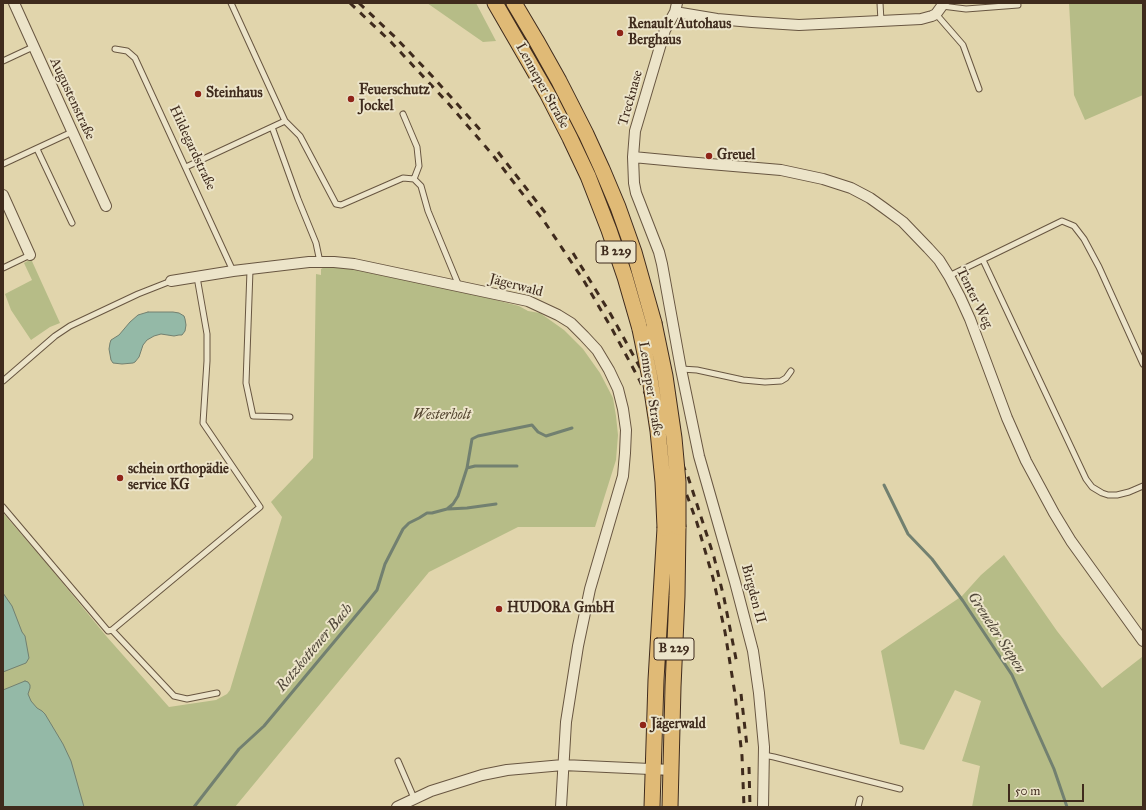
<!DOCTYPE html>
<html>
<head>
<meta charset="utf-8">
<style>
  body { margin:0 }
  #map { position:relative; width:1146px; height:810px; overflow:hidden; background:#e1d5ac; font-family:"IM FELL Great Primer",serif }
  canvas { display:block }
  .frame { position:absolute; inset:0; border:4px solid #3f2b1d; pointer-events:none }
  .scale { position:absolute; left:1008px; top:784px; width:76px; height:18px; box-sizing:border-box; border:2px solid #3f2b1d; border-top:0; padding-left:5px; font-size:12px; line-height:14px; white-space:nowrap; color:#3f2b1d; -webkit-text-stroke:3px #ece4c9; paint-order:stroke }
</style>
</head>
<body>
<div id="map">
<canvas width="1146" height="810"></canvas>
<div class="frame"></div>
<div class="scale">50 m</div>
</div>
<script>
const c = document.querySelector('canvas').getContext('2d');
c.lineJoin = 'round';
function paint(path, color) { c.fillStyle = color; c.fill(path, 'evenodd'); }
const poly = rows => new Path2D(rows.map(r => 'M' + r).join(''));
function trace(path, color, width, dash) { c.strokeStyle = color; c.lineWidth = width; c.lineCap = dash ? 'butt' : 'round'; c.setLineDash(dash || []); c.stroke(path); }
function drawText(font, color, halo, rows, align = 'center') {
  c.font = font + ' "IM FELL Great Primer",serif'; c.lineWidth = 4; c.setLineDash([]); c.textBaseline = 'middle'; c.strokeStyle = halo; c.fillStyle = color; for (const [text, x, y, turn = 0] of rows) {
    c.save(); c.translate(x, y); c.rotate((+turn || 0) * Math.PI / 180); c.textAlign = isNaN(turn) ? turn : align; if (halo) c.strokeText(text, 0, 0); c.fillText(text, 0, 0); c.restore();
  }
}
paint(poly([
  [427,3,476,3,496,41,483,42],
  [1069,3,1143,3,1143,95,1085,120,1074,95],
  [31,259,60,323,50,327,31,340,11,310,5,294,32,280,24,263],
  [330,264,457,290,519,306,528,311,540,313,564,330,583,349,600,373,613,398,616,416,618,435,616,460,595,527,518,527,429,572,235,807,3,807,3,513,47,564,107,637,169,707,216,700,227,694,230,690,282,517,271,502,313,458,316,274,321,275,321,269],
  [1004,555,1057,631,1102,688,1142,657,1143,659,1143,807,972,807,980,766,962,761,981,701,955,690,924,750,900,744,881,651,962,596,981,575]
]), '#b6bc87');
const water = poly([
  [148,312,173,312,179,313,184,316,185,319,186,325,185,331,182,335,179,335,174,336,161,334,154,336,147,340,143,345,139,357,135,362,133,363,122,364,113,363,111,360,109,349,110,343,111,340,119,335,130,322,138,315,148,312],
  [3,593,12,606,22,632,25,636,29,658,26,663,3,672,3,593],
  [25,681,28,682,30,685,30,688,28,694,31,701,37,708,42,711,45,714,63,744,71,761,84,807,3,807,3,690,25,681]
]);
paint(water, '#94b9a7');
trace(water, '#728070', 1);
trace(poly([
  [467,468,475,466,517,466],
  [884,485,908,534,932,559,963,601,1012,675,1054,769,1067,807],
  [448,509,467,508,496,504],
  [194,807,239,749,264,726,369,600,377,590,385,564,403,529,409,523,419,518,427,513,432,513,447,509,453,504,458,496,467,468,472,439,478,436,532,425,538,432,546,436,572,428]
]), '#728070', 3);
const lane = poly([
  [231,3,285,121,300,136,336,204,341,205,403,178,414,179,421,186,428,211,459,286],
  [880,3,881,21],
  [942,6,966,9,1018,5],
  [936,14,963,45,979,89],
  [115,49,127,51,135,58,233,271],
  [3,61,33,47],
  [403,114,417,147,419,166,414,179],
  [272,127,298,199,316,243,320,262],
  [37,149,72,223],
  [3,164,72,132],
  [186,167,285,121],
  [983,260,1086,479,1092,487,1102,493,1108,495,1117,495,1129,492,1143,486],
  [3,268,30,255],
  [250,270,246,383,253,416,290,417],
  [949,276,1062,221,1074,226,1084,239,1099,267,1143,364],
  [681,369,697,370,743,380,765,382,781,381,786,378,791,371],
  [3,381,55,336,70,326,138,294,171,281],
  [3,507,108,631,112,630,260,507,203,423,207,361,207,334,197,277],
  [112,630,174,696,187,699,217,693],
  [764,755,774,757,900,789],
  [398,761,414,798],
  [858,807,860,799]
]);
const street = poly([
  [14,3,106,206],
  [677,3,675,12,665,30,635,131,633,157,634,183,636,193,659,252,662,264,681,369,699,456,735,582,753,651,759,693,764,747,763,807],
  [675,12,717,19,752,22,799,25,921,19,932,16,936,14,944,3],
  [633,157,686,162,781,170,823,179,851,188,870,198,884,208,903,222,928,248,939,260,949,276,960,297,970,319,1007,418,1026,461,1054,513,1071,541,1143,641],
  [3,195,30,255],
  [171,281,233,271,309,262,334,262,354,264,528,301,558,315,571,323,584,336,597,350,609,370,618,389,623,409,626,430,625,453,623,476,590,589,578,646,566,722,561,807],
  [397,807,431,791,482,775,507,770,563,765,672,770]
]);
const primary = poly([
  [495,3,547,93,570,138,588,176,609,230,625,277,640,329],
  [514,3,536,40,559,81,586,134,602,169,618,207,634,252,654,323],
  [652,807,656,680,665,528],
  [670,807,673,687,677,596,678,527]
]);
trace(lane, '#685641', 7);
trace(street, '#685641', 12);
trace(primary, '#3f2b1d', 17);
trace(lane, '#ece4c9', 5);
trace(street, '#ece4c9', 10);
trace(primary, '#e0ba76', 15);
trace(poly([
  [350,3,391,42,447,102,492,154,518,188,544,221,584,281,612,329,640,381,688,498,697,523,713,578,725,632,735,694,742,756,744,807],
  [359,3,396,38,433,77,483,133],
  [498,152,547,215],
  [573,253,610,313,648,382,688,477,693,492,714,557,724,598,737,664],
  [741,694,747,746],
  [749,767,750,807]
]), '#3f2b1d', 3, [7, 7]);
const primaryBridge = poly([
  [654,323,665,376,674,438,678,482,678,527],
  [640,329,650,378,658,431,663,482,665,528]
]);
trace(primaryBridge, '#3f2b1d', 17, []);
trace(primaryBridge, '#e0ba76', 15);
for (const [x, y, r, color] of [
  [620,33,4,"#8f2418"],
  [198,94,4,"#8f2418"],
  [351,99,4,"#8f2418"],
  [709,156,4,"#8f2418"],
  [120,478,4,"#8f2418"],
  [499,609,4,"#8f2418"],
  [643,725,4,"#8f2418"]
]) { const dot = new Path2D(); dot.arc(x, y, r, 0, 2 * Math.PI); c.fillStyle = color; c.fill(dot); trace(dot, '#ece4c9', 1.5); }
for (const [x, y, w] of [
  [616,252,40],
  [674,649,40]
]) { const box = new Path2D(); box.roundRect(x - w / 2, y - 11, w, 22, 3); c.fillStyle = '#ece4c9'; c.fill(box); trace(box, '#3f2b1d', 1); }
drawText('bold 13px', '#3f2b1d', null, [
  ["B 229",616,252],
  ["B 229",674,649]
]);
drawText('bold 14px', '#3f2b1d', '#ece4c9', [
  ["Renault Autohaus",628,25],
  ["Berghaus",628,41],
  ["Feuerschutz",359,91],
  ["Jockel",359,107],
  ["Steinhaus",206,94],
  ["Greuel",717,156],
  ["schein orthopädie",128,470],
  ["service KG",128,486],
  ["HUDORA GmbH",507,609],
  ["Jägerwald",651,725]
], 'left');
drawText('14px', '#3f2b1d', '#ece4c9', [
  ["Lenneper Straße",542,86,61],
  ["Trecknase",631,98,-74],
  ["Augustenstraße",72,99,65],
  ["Hildegardstraße",192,148,65],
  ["Jägerwald",516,286,15],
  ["Tenter Weg",974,298,64],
  ["Lenneper Straße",650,389,81],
  ["Birgden II",753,594,75]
]);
drawText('italic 14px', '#574832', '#ece4c9', [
  ["Westerholt",442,416]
]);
drawText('italic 15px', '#504739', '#ece4c9', [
  ["Greueler Siepen",996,633,57],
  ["Rotzkottener Bach",315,648,-50]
]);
</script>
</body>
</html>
